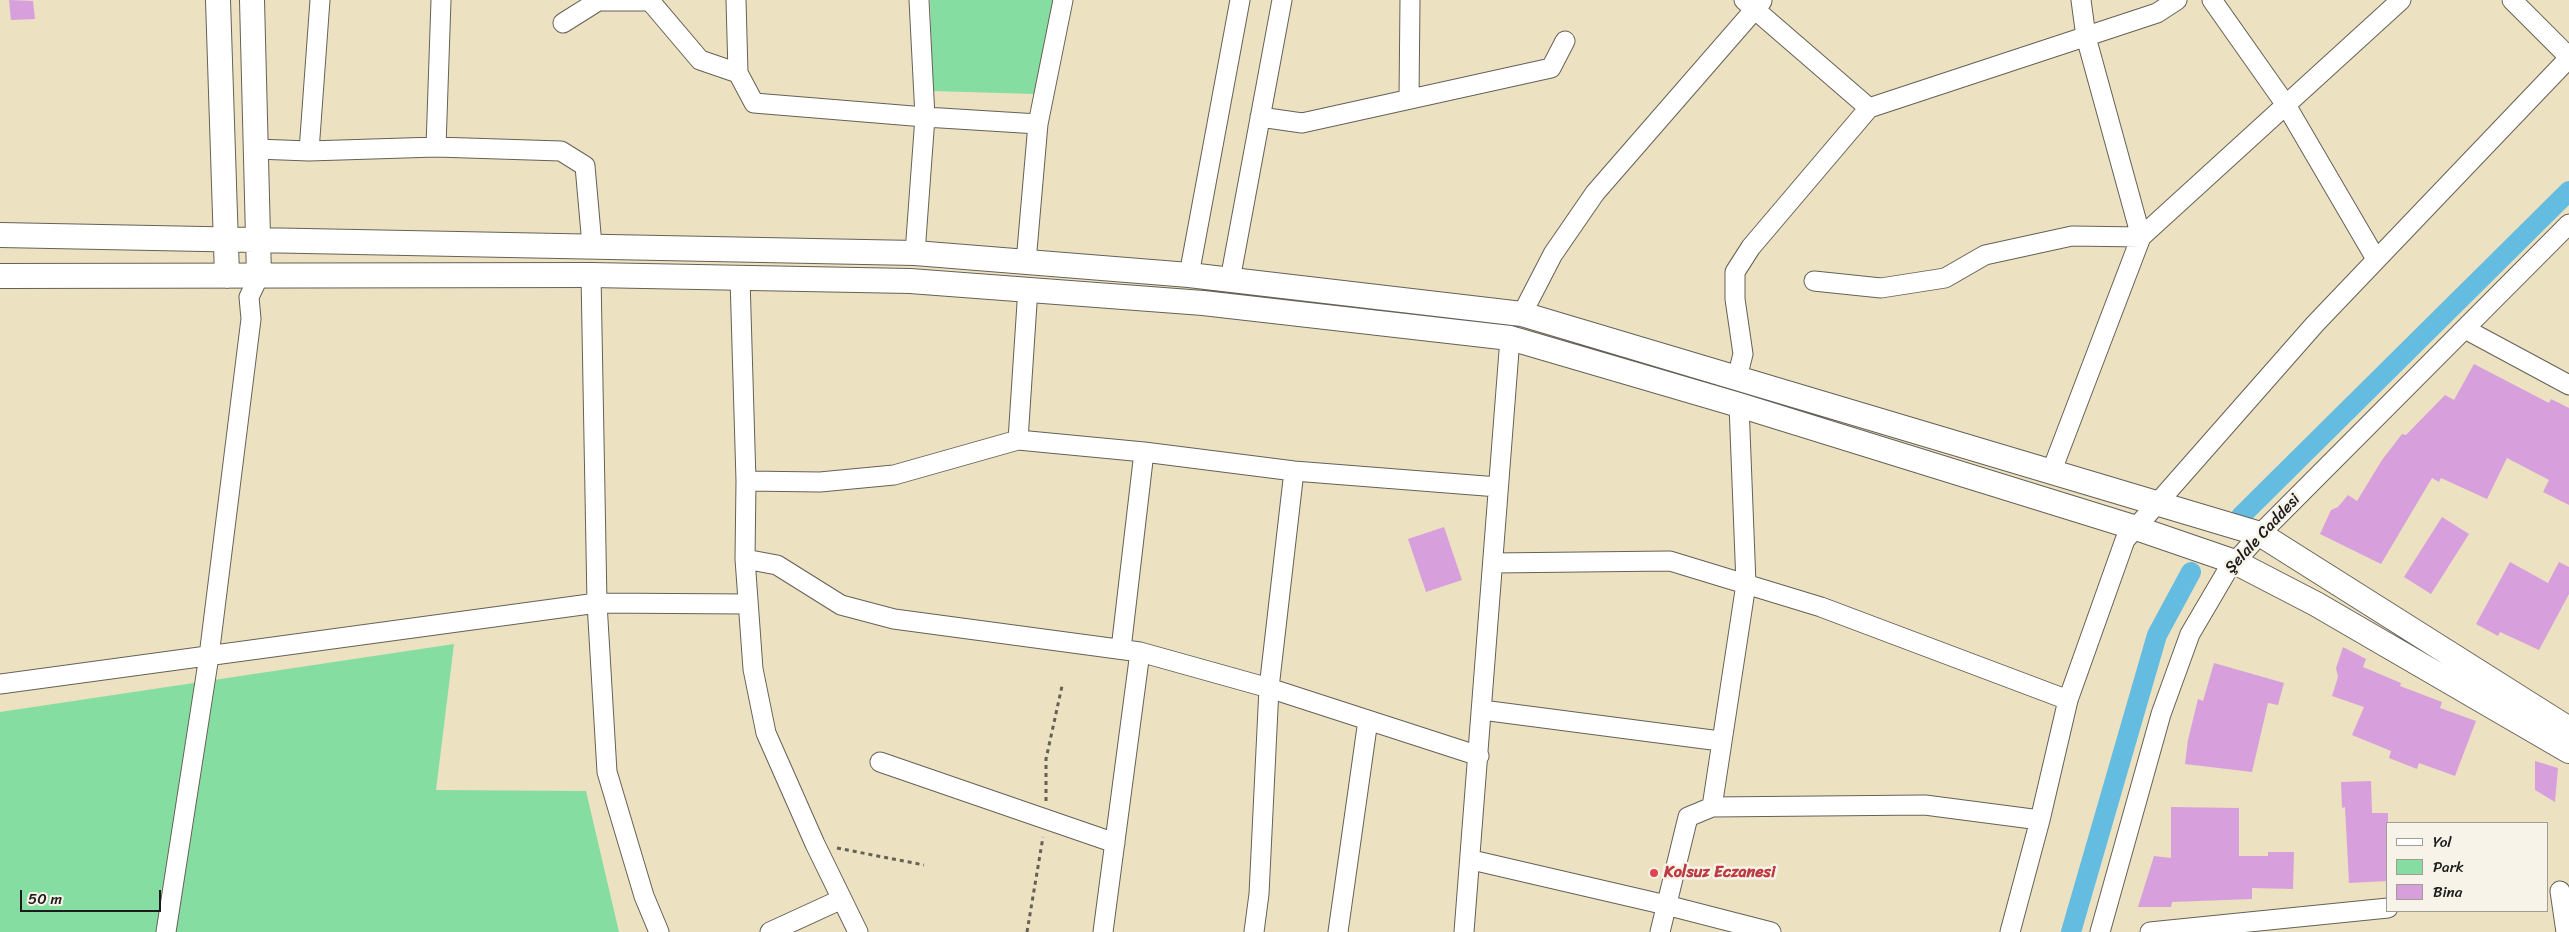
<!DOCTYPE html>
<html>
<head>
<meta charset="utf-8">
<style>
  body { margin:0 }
  #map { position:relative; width:2569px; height:932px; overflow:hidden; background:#ece1c1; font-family:Sriracha,sans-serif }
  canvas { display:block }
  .legend { position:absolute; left:2386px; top:822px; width:162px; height:90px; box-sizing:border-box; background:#f7f3e8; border:1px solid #9f9d96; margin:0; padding:6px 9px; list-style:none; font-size:15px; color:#1c1c1c }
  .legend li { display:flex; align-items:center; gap:10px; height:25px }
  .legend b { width:25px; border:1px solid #9f9d96 }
  .scale { position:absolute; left:20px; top:890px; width:141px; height:22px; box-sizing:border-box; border:2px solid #1c1c1c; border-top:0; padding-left:6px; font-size:15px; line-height:18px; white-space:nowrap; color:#1c1c1c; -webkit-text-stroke:4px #f7f3e8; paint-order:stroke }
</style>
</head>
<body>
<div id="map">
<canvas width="2569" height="932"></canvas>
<ul class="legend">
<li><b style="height:6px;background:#fff"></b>Yol</li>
<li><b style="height:14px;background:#86dda1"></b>Park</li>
<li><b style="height:14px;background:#d7a0dd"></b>Bina</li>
</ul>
<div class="scale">50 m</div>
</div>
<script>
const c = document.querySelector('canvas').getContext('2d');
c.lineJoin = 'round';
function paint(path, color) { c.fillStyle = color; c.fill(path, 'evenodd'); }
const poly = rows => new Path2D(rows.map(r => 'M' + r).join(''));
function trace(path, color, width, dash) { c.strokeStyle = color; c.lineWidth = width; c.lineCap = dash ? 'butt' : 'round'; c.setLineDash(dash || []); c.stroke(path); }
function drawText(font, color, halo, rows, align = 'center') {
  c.font = font + ' Sriracha,sans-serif'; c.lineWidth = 5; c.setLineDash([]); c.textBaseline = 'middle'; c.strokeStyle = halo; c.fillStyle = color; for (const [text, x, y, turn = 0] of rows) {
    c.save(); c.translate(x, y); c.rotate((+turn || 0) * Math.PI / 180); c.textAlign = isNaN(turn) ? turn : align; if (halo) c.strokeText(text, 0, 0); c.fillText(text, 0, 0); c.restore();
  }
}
paint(poly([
  [930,0,1056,0,1034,94,933,91],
  [454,644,436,790,586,791,619,932,0,932,0,712]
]), '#86dda1');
trace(poly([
  [2241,516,2569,191],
  [2071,932,2157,635,2191,572]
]), '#64bce1', 20);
paint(poly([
  [9,0,33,1,35,19,11,20],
  [2474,364,2549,403,2551,399,2569,408,2569,505,2543,492,2549,480,2507,458,2487,499,2441,478,2439,482,2432,478,2381,564,2320,534,2331,510,2338,507,2348,495,2357,501,2382,460,2402,434,2406,435,2445,395,2454,400],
  [2442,517,2469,534,2431,594,2404,577],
  [1444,527,1462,580,1426,592,1408,539],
  [2510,562,2548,583,2559,562,2569,567,2569,594,2539,650,2500,632,2498,636,2476,624],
  [2343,647,2366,659,2363,667,2401,683,2400,686,2442,702,2440,708,2476,721,2455,776,2419,763,2417,769,2389,758,2391,751,2352,735,2364,707,2332,696,2338,677,2336,668],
  [2214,663,2284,683,2278,705,2268,703,2252,772,2185,764,2188,740,2198,699,2203,701],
  [2535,761,2558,768,2555,802,2535,790],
  [2371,781,2372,813,2388,813,2388,881,2349,883,2345,807,2342,808,2341,782],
  [2171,807,2239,808,2239,856,2268,856,2268,852,2294,852,2293,889,2252,888,2252,899,2172,902,2171,907,2138,907,2154,856,2171,858]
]), '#d7a0dd');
const minor = poly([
  [736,0,738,73,754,103,925,117,915,253],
  [919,0,925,117,1038,124],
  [1744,0,1869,108,2157,13,2177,0],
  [2212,0,2286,105,2376,259],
  [2512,0,2569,57],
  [563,23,598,1,650,1,700,60,738,73],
  [1409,99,1410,0],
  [1260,117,1302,123,1551,68,1565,41],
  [436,147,441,0],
  [256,149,309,151,436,147,561,151,585,166,592,245],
  [309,151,320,0],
  [1026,262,1038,124,1063,0],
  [591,275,597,603,607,772,644,896,659,932],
  [1189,275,1240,0],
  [740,278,746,481,745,559,777,565,841,605,894,619,1140,652,1269,688,1479,756],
  [1230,280,1282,0],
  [1814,281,1881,288,1945,278,1985,255,2072,236,2141,237,2086,37,2081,0],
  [1522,314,1553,254,1595,193,1762,1],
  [2465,329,2569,385],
  [1737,378,1743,354,1735,299,1735,272,1751,247,1869,108],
  [1018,440,1028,288],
  [2052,470,2141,237,2401,0],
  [746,481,820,482,894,475,1018,440,1144,452,1294,471,1498,487],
  [745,559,753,669,766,733,815,844,858,932],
  [1493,563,1670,561,1821,607,2068,700],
  [1121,649,1144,452],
  [0,684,597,603,747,604],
  [1482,710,1720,741],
  [880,762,1115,843],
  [1712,807,1925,805,2040,820],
  [1472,860,1666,905,1771,932],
  [2560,891,2566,932],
  [166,932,209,656,251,319,249,297,259,276],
  [770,932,842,899],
  [1103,932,1140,652],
  [1254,932,1259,894,1269,688,1294,471],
  [1338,932,1368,720],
  [1464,932,1510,338],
  [1660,932,1688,817,1712,807,1746,584,1739,405],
  [2010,932,2040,820,2068,700,2125,540,2315,324,2569,58],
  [2100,932,2161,714,2190,634,2227,571,2260,534,2569,224],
  [2150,932,2388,908]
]);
const major = poly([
  [218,0,227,276],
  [252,0,259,276],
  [0,235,915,253,1189,275,1522,314,2260,534,2569,729],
  [0,276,591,275,910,281,1203,303,1510,338,1739,405,2136,528,2235,562,2316,604,2569,751]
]);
trace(minor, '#656156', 21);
trace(major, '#656156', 26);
trace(poly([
  [1046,801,1046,759,1062,686],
  [837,848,924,865],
  [1027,932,1043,837]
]), '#656156', 3, [4, 4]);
trace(minor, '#fff', 19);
trace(major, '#fff', 24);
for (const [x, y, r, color] of [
  [1654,873,5,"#e0444e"]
]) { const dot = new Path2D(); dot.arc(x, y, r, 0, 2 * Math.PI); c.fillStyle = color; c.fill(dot); trace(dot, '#f7f3e8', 2); }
drawText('16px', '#1c1c1c', '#f7f3e8', [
  ["Şelale Caddesi",2263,534,-47]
]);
drawText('bold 16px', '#be3a42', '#f7f3e8', [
  ["Kolsuz Eczanesi",1664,873]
], 'left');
</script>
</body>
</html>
